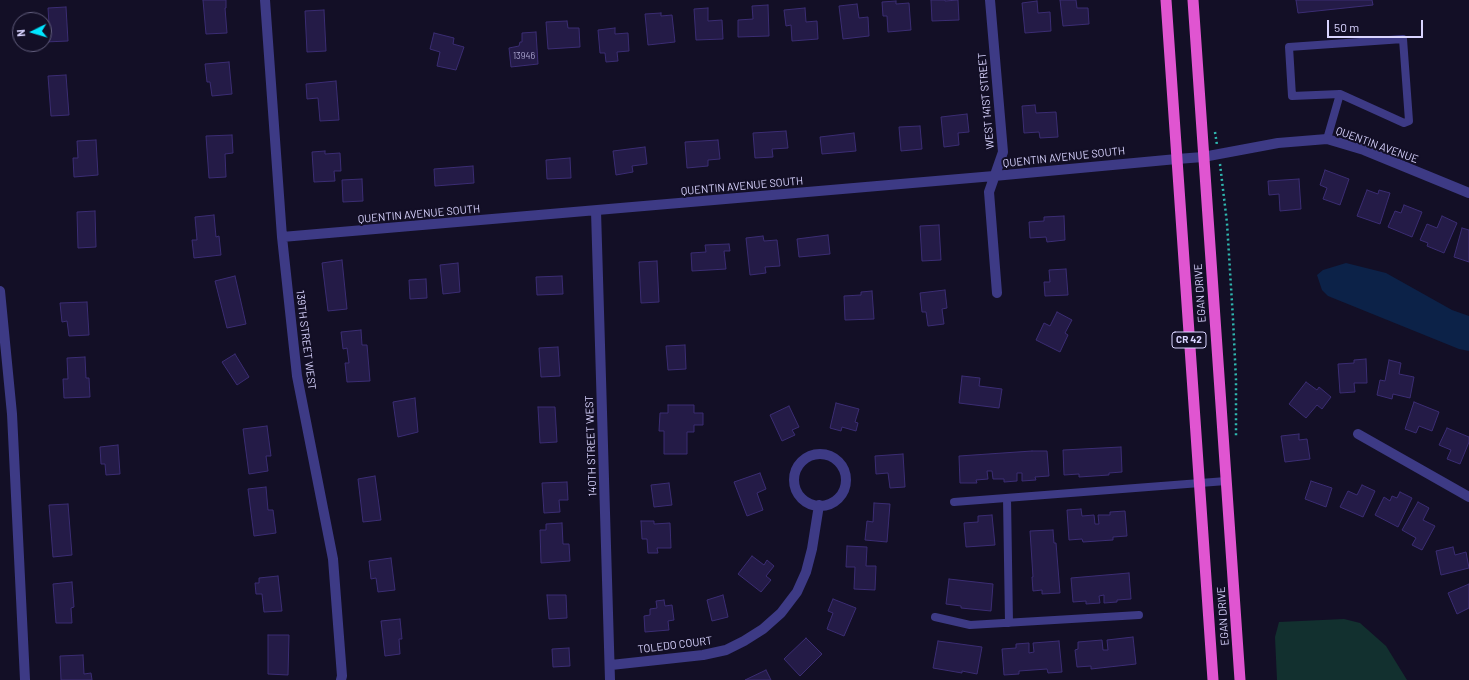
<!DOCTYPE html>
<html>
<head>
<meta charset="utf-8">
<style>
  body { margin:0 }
  #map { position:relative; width:1469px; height:680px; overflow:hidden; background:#130f26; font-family:Barlow,sans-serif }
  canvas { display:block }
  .north { position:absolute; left:12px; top:12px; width:40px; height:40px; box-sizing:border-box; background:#130f26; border:1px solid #625e7d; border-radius:50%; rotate:265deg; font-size:11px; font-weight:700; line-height:16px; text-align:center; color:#d9d4ff }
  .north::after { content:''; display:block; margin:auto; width:14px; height:18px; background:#00e5ff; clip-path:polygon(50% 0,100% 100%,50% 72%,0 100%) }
  .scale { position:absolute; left:1327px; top:20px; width:96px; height:18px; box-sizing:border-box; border:2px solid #d9d4ff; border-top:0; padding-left:5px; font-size:12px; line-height:14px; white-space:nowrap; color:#d9d4ff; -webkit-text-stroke:3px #130f26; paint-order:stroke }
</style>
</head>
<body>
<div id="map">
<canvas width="1469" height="680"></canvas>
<div class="north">N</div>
<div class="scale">50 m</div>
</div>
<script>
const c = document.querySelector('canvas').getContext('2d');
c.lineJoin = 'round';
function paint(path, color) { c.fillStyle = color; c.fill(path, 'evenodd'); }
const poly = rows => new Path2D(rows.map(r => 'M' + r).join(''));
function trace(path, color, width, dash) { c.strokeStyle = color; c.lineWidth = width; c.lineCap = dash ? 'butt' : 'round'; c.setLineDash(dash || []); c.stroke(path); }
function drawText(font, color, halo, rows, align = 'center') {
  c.font = font + ' Barlow,sans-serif'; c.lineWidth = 4; c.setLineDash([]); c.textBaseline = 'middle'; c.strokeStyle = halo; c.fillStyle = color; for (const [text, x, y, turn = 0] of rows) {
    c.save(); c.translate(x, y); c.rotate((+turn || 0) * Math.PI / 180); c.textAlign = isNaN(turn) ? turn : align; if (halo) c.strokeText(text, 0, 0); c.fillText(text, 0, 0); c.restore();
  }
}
paint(poly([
  [1344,619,1360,623,1386,646,1407,680,1277,680,1275,637,1279,622]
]), '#12302f');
paint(poly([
  [1346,263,1386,273,1452,310,1469,316,1469,351,1459,349,1328,296,1322,290,1317,275,1323,270]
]), '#0c2248');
const building = poly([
  [203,0,226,0,226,8,225,8,227,33,206,34,203,0],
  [931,0,945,0,945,1,958,0,959,20,932,21,931,0],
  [1060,0,1076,0,1077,8,1088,8,1089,24,1063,26,1060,0],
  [1296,0,1372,0,1373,5,1298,13,1296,0],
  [896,1,896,4,909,3,911,30,888,32,887,16,883,16,882,2,896,1],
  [1037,1,1038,13,1050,12,1051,31,1025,33,1022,3,1037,1],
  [857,4,859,18,868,17,869,36,843,39,839,6,857,4],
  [768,5,769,36,738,37,738,20,753,19,752,6,768,5],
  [66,7,68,41,45,42,44,24,49,24,48,8,66,7],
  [708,8,708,21,722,20,723,39,696,40,694,9,708,8],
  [805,8,806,22,817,21,818,39,792,41,791,25,786,26,784,10,805,8],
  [324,10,326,51,307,52,305,11,324,10],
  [661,13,661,16,672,15,675,42,648,45,645,14,661,13],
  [567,21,568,28,579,28,580,47,548,49,546,22,567,21],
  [615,28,615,34,628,33,629,51,617,52,618,61,606,62,605,53,600,53,598,30,615,28],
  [536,32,538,64,511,67,509,48,519,46,520,42,522,42,522,33,536,32],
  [434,33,454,38,453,44,464,47,456,70,437,66,440,52,430,49,434,33],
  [229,62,232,94,212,96,210,82,207,82,205,64,229,62],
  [66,75,69,115,51,116,48,76,66,75],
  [336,81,339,120,320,121,318,98,307,99,306,84,336,81],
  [1035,105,1036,113,1056,112,1058,137,1040,138,1039,132,1024,133,1022,106,1035,105],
  [967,114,969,132,958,133,959,145,944,147,941,117,967,114],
  [920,126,922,149,901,151,899,127,920,126],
  [786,131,788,148,772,149,773,157,755,158,753,133,786,131],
  [854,133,856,151,822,154,820,137,854,133],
  [232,135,233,153,225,154,226,177,209,178,206,136,232,135],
  [96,140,98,175,74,177,73,158,78,158,77,141,96,140],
  [718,140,720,159,708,160,708,166,687,168,685,142,718,140],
  [645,147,647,164,632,166,633,172,616,175,613,151,645,147],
  [325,151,325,154,340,153,341,171,334,171,335,181,314,182,312,152,325,151],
  [570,158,571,178,547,179,546,160,570,158],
  [473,166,474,183,435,186,434,169,473,166],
  [1325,170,1349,179,1340,205,1323,199,1327,188,1320,185,1325,170],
  [362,179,363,201,343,202,342,180,362,179],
  [1299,179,1301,209,1280,211,1279,194,1269,195,1268,181,1299,179],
  [1367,190,1378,194,1379,190,1390,193,1380,224,1357,216,1367,190],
  [1404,205,1422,212,1412,237,1388,227,1395,211,1401,213,1404,205],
  [95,211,96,247,78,248,77,212,95,211],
  [214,215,216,237,219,236,221,255,194,258,192,240,197,240,195,217,214,215],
  [1064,216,1065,240,1047,242,1046,237,1030,238,1029,222,1044,221,1044,217,1064,216],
  [1442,216,1457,223,1444,253,1427,246,1428,243,1420,240,1427,224,1437,228,1442,216],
  [939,225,941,260,922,261,920,226,939,225],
  [1462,228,1469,230,1469,262,1454,257,1462,228],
  [828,235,830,254,799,257,797,239,828,235],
  [763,236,764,241,777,240,780,266,765,267,766,273,750,275,746,238,763,236],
  [729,244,730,251,724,251,726,269,692,271,691,253,706,252,705,245,729,244],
  [342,260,347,309,328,311,322,263,342,260],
  [657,261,659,302,641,303,639,262,657,261],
  [458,263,460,292,443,294,440,265,458,263],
  [1066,269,1068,295,1045,296,1044,282,1050,282,1049,270,1066,269],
  [235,276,246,324,227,328,215,281,235,276],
  [562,276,563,294,537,295,536,277,562,276],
  [426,279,427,298,410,299,409,280,426,279],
  [945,290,947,308,942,309,944,324,928,326,926,312,922,312,920,293,945,290],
  [872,291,874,319,845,320,844,296,861,295,861,292,872,291],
  [87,302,89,335,69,336,67,321,62,322,60,303,87,302],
  [1057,312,1072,320,1065,333,1068,335,1060,352,1036,340,1044,323,1050,326,1057,312],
  [361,330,362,345,367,345,370,381,347,382,345,363,349,363,347,348,343,349,341,332,361,330],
  [685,345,686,369,668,370,666,346,685,345],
  [558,347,560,376,541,377,539,348,558,347],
  [235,354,249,377,237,385,222,362,235,354],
  [85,357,86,378,89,378,90,397,64,398,63,379,68,379,67,358,85,357],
  [1366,359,1367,383,1354,383,1355,392,1340,393,1338,364,1354,363,1354,360,1366,359],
  [1389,360,1401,363,1399,374,1414,377,1410,398,1393,394,1392,399,1377,395,1380,380,1385,381,1389,360],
  [962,376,980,378,979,386,1002,389,999,408,959,403,962,376],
  [1306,382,1317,390,1319,387,1331,397,1322,409,1317,405,1306,418,1289,404,1306,382],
  [415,398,418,432,398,437,393,402,415,398],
  [1414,402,1439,412,1432,431,1419,426,1416,433,1405,429,1414,402],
  [836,403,859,409,855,422,858,423,856,431,842,427,841,431,830,428,836,403],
  [668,405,694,405,694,413,703,413,703,425,694,425,694,432,687,432,687,454,664,454,664,431,659,431,660,413,668,413,668,405],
  [789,406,799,427,792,430,795,435,782,441,770,415,789,406],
  [538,407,555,407,557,442,540,443,538,407],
  [267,426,271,456,266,456,268,471,249,474,243,429,267,426],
  [1447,428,1469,437,1469,442,1460,464,1447,459,1451,450,1439,445,1447,428],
  [1299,434,1299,440,1307,439,1310,459,1285,462,1281,436,1299,434],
  [118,445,120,474,106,475,105,464,101,464,100,447,118,445],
  [1121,447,1122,472,1109,473,1109,475,1079,477,1079,474,1064,475,1063,450,1121,447],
  [1032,451,1047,451,1049,476,1035,477,1036,480,1022,481,1022,473,1017,473,1017,481,1004,482,1004,479,993,479,992,471,987,471,988,479,976,480,977,483,960,483,959,456,1032,451],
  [903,454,905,487,890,488,888,473,876,474,875,456,903,454],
  [760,473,766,489,757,493,763,510,747,516,734,482,760,473],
  [375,476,381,520,363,522,358,479,375,476],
  [1311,481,1332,488,1326,507,1305,499,1311,481],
  [567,482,568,500,559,500,560,512,544,513,542,483,567,482],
  [669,483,672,505,654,507,651,485,669,483],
  [1362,485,1375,491,1363,517,1340,507,1348,491,1357,495,1362,485],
  [266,487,268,510,273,510,276,533,254,536,248,489,266,487],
  [1400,492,1412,498,1398,527,1375,515,1384,497,1390,501,1392,496,1397,498,1400,492],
  [1418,502,1429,508,1423,520,1435,526,1422,550,1412,545,1416,538,1402,530,1418,502],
  [874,503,890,504,887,542,865,540,867,521,873,522,874,503],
  [68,504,72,555,53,557,49,505,68,504],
  [1081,509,1082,516,1094,515,1095,524,1099,524,1098,515,1110,515,1110,512,1125,511,1127,536,1113,537,1113,540,1083,542,1082,539,1069,540,1067,510,1081,509],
  [992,515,995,545,966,547,964,523,978,522,978,516,992,515],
  [641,521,654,521,654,524,670,523,671,548,657,548,658,553,648,553,647,539,642,539,641,521],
  [562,523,563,544,569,544,570,561,541,563,540,530,546,530,546,524,562,523],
  [1053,530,1054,543,1056,543,1060,593,1042,594,1042,590,1033,591,1032,577,1033,577,1030,531,1053,530],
  [847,546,867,547,866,566,876,566,875,590,854,589,855,567,846,567,847,546],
  [1453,547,1455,555,1466,552,1469,568,1441,575,1436,551,1453,547],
  [752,556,764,565,767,560,774,566,766,576,771,580,761,592,738,574,752,556],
  [391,558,395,590,378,592,376,578,371,579,369,561,391,558],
  [1129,573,1131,599,1117,600,1117,602,1104,603,1104,595,1099,596,1100,603,1086,604,1086,601,1073,602,1071,578,1129,573],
  [278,576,282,611,264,612,262,594,256,594,255,583,259,583,259,578,278,576],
  [949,579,993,584,991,611,961,608,961,606,946,604,949,579],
  [72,582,74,607,71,608,72,623,56,623,53,584,72,582],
  [1469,584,1469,608,1457,614,1448,593,1469,584],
  [547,595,566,595,567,618,549,619,547,595],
  [723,595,728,617,712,621,707,600,723,595],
  [833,599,856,608,844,636,827,629,833,613,828,611,833,599],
  [664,600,665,606,672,605,674,620,668,621,669,630,645,632,644,616,650,615,650,609,657,608,656,601,664,600],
  [400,619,402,639,399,639,400,654,385,656,381,621,400,619],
  [268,635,289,635,288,675,268,674,268,635],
  [1133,637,1136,664,1091,669,1091,666,1077,667,1075,650,1078,649,1078,642,1102,640,1103,650,1108,650,1107,640,1133,637],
  [806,638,822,654,800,676,784,659,806,638],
  [938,641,982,647,977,674,962,671,962,673,933,668,938,641],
  [1059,641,1062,672,1048,673,1047,669,1019,671,1019,674,1004,675,1002,649,1016,648,1016,644,1029,643,1029,653,1034,652,1033,643,1059,641],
  [569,648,570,666,553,667,552,649,569,648],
  [83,655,84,674,91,673,92,680,61,680,60,656,83,655],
  [766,670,771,680,745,680,766,670]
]);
paint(building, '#241b47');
trace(building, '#3b2d73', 1);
trace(poly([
  [1215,132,1217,145],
  [1220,164,1227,223,1233,319,1236,380,1236,438]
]), '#2fb8b0', 2.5, [2, 3]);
trace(poly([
  [1327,139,1340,94,1404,123,1409,121,1403,39,1289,47,1292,96,1340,94],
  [1007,498,1009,623],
  [954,502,1226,481],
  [935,617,970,625,1139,615]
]), '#3d3a85', 8);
trace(poly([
  [265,0,282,237,297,376,333,559,342,676,341,680],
  [990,0,1003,152,989,192,997,293],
  [596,211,610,680],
  [282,237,994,176,1177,159,1203,157,1278,143,1327,139,1364,150,1469,193],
  [1358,434,1469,497],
  '794 480a26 26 0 1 1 52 0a26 26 0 1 1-52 0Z',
  [611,665,703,655,726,650,744,641,763,629,781,613,797,592,806,572,812,549,819,505]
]), '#3d3a85', 10);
trace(poly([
  [0,291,12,414,25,680]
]), '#3d3a85', 10);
trace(poly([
  [1166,0,1213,680],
  [1193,0,1240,680]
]), '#e055d1', 11);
drawText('9px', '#aca6d1', null, [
  ["13946",524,56]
]);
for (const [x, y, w] of [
  [1189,340,34]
]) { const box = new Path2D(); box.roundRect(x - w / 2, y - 8, w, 16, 3); c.fillStyle = '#130f26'; c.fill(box); trace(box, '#d9d4ff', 1); }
drawText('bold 10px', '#d9d4ff', null, [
  ["CR 42",1189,340]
]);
drawText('11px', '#d9d4ff', '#130f26', [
  ["WEST 141ST STREET",986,101,-95],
  ["QUENTIN AVENUE",1377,145,20],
  ["QUENTIN AVENUE SOUTH",1064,157,-6],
  ["QUENTIN AVENUE SOUTH",742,186,-5],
  ["QUENTIN AVENUE SOUTH",419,214,-5],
  ["EGAN DRIVE",1200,293,-94],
  ["139TH STREET WEST",306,340,83],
  ["140TH STREET WEST",591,446,-92],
  ["EGAN DRIVE",1223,616,-94],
  ["TOLEDO COURT",675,645,-7]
]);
</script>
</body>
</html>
